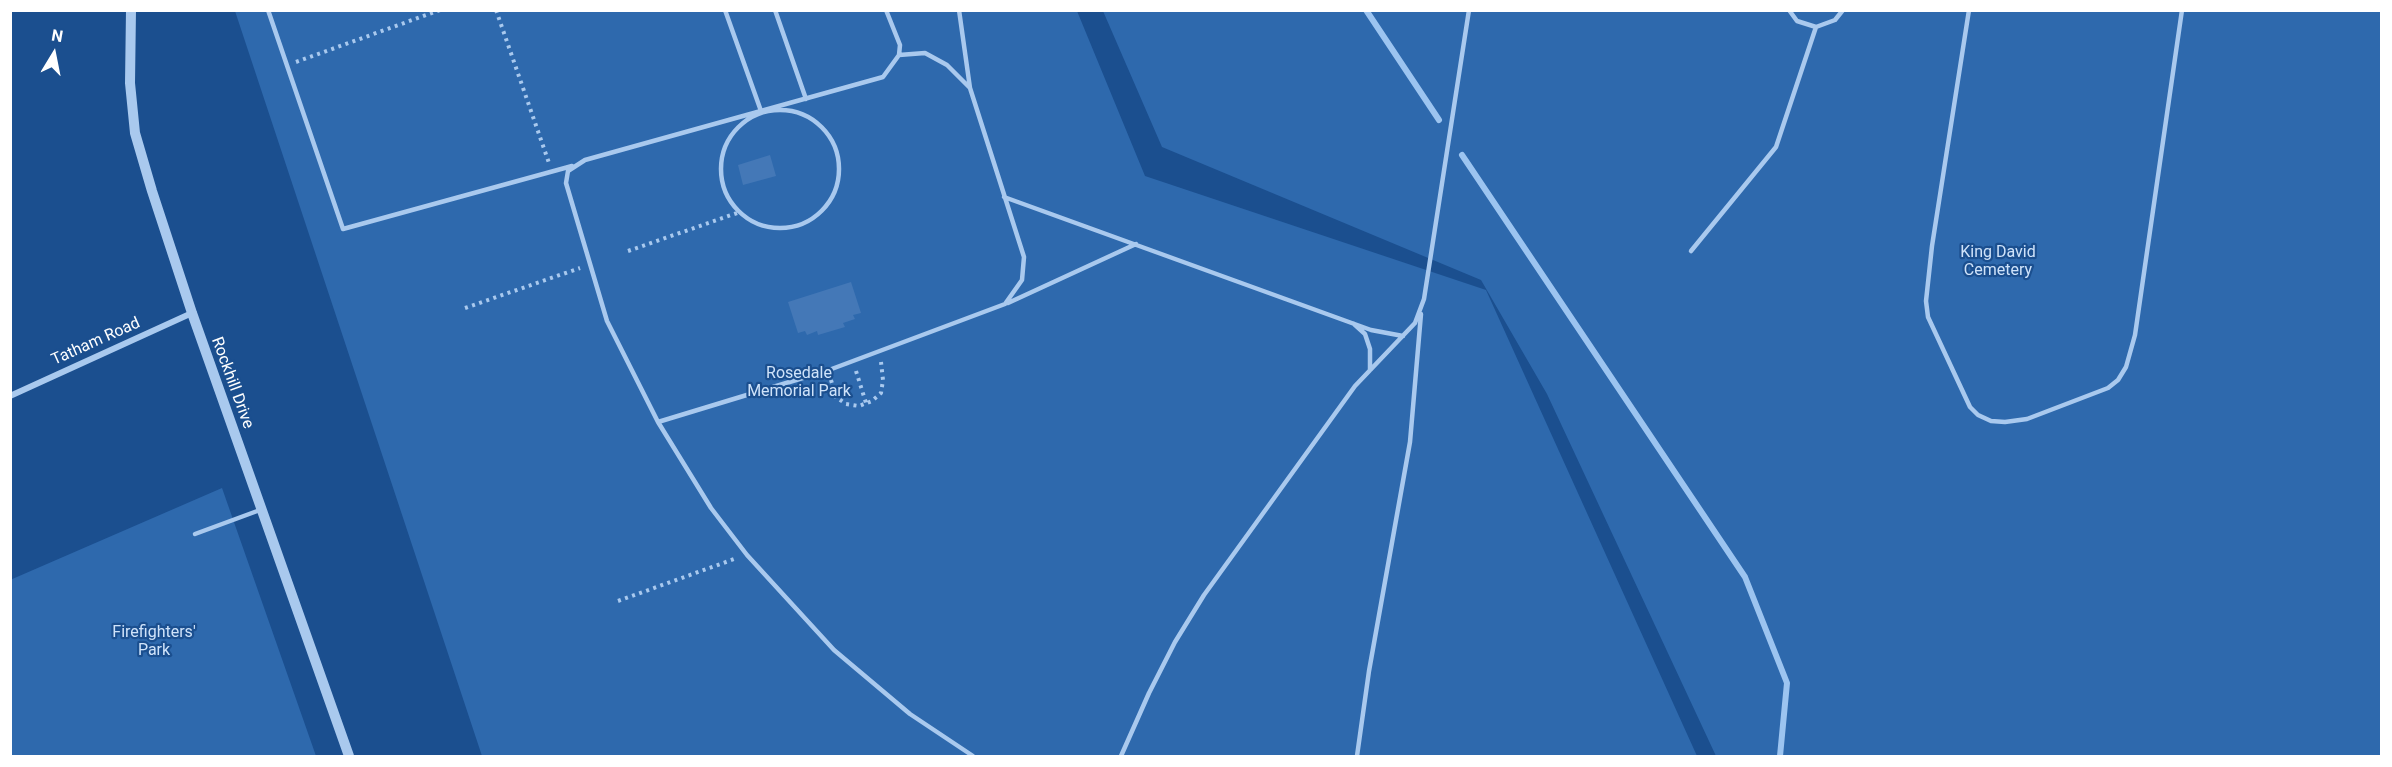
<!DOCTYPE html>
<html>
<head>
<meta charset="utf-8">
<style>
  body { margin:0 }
  #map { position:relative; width:2392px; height:767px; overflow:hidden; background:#1b4f8f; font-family:Roboto,sans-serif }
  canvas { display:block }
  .frame { position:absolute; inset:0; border:12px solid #fff; pointer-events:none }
  .north { position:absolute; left:24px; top:24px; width:60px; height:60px; -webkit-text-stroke:4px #1b4f8f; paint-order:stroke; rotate:10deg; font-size:16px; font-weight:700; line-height:24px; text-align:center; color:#fff }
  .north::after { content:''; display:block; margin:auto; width:21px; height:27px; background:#fff; clip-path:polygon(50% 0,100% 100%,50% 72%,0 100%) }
</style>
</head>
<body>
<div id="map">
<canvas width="2392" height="767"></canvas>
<div class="frame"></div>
<div class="north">N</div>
</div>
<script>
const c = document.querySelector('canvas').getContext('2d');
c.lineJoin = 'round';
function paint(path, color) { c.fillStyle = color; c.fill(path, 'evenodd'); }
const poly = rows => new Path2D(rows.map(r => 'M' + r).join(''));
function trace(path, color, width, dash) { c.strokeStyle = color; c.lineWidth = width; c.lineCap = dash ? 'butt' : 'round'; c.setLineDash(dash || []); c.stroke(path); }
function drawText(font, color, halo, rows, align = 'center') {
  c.font = font + ' Roboto,sans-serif'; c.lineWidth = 4.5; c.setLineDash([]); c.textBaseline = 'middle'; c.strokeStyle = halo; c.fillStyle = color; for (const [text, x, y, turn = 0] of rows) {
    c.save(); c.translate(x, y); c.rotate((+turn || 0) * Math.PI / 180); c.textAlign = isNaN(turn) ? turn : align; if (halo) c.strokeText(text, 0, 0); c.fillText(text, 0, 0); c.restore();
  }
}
paint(poly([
  [235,11,1077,11,1145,176,1486,290,1697,756,482,756],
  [1103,11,2381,11,2381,756,1716,756,1547,394,1481,280,1162,147],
  [222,488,316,756,11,756,10,580]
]), '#2e69ad');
trace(poly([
  [1366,10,1439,120],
  [1462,155,1745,577,1787,683,1780,756]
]), '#9cc4f0', 6);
paint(poly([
  [770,155,776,176,743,185,738,165],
  [851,282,861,313,853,315,855,319,843,323,845,327,818,335,817,331,807,335,805,331,798,333,788,302]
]), '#4478b7');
trace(poly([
  [478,10,483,10],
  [496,10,549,163],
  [296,62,440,10],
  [628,251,740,212],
  [465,308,580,268],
  [856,371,866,403],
  [831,380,836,397,846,404,859,406,872,401,881,393,883,380,881,362],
  [618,601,737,558]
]), '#a9c9ee', 4, [3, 4.5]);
trace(poly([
  [268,10,343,229,572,166],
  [725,10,761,111],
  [775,10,806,99],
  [886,10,900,45,899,55,883,77,585,160,568,171,566,183,607,321,658,422,711,508,747,555,834,650,910,714,973,756],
  [959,10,970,88],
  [1789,10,1797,21,1816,27,1835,20,1843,10],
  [1969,10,1932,246,1926,301,1928,317,1970,407,1978,415,1991,421,2005,422,2027,419,2108,388,2118,380,2126,367,2135,335,2182,10],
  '721 169a59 59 0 1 1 118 0a59 59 0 1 1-118 0Z',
  [1004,197,1371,330,1403,336],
  [1691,251,1776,147,1816,27],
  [1008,303,1136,244],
  [1354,324,1365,334,1370,349,1370,370],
  [658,422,829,370,1005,304,1022,280,1024,257,970,88,947,65,925,53,899,55],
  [195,534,260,510],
  [1121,756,1149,693,1175,642,1204,595,1355,386,1415,323,1424,299,1469,10],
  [1357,756,1369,671,1410,442,1421,314]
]), '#a9c9ee', 4.5);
trace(poly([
  [10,396,192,313]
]), '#a9c9ee', 6);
trace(poly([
  [131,10,130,83,135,133,152,191,192,313,349,756]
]), '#a9c9ee', 10);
drawText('16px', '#cfe3fa', '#1b4f8f', [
  ["King David",1998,253],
  ["Cemetery",1998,271],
  ["Rosedale",799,374],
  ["Memorial Park",799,392],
  ["Firefighters'",154,633],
  ["Park",154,651]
]);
drawText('16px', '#fff', '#1b4f8f', [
  ["Tatham Road",96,342,-24],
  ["Rockhill Drive",232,383,70]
]);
</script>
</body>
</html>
